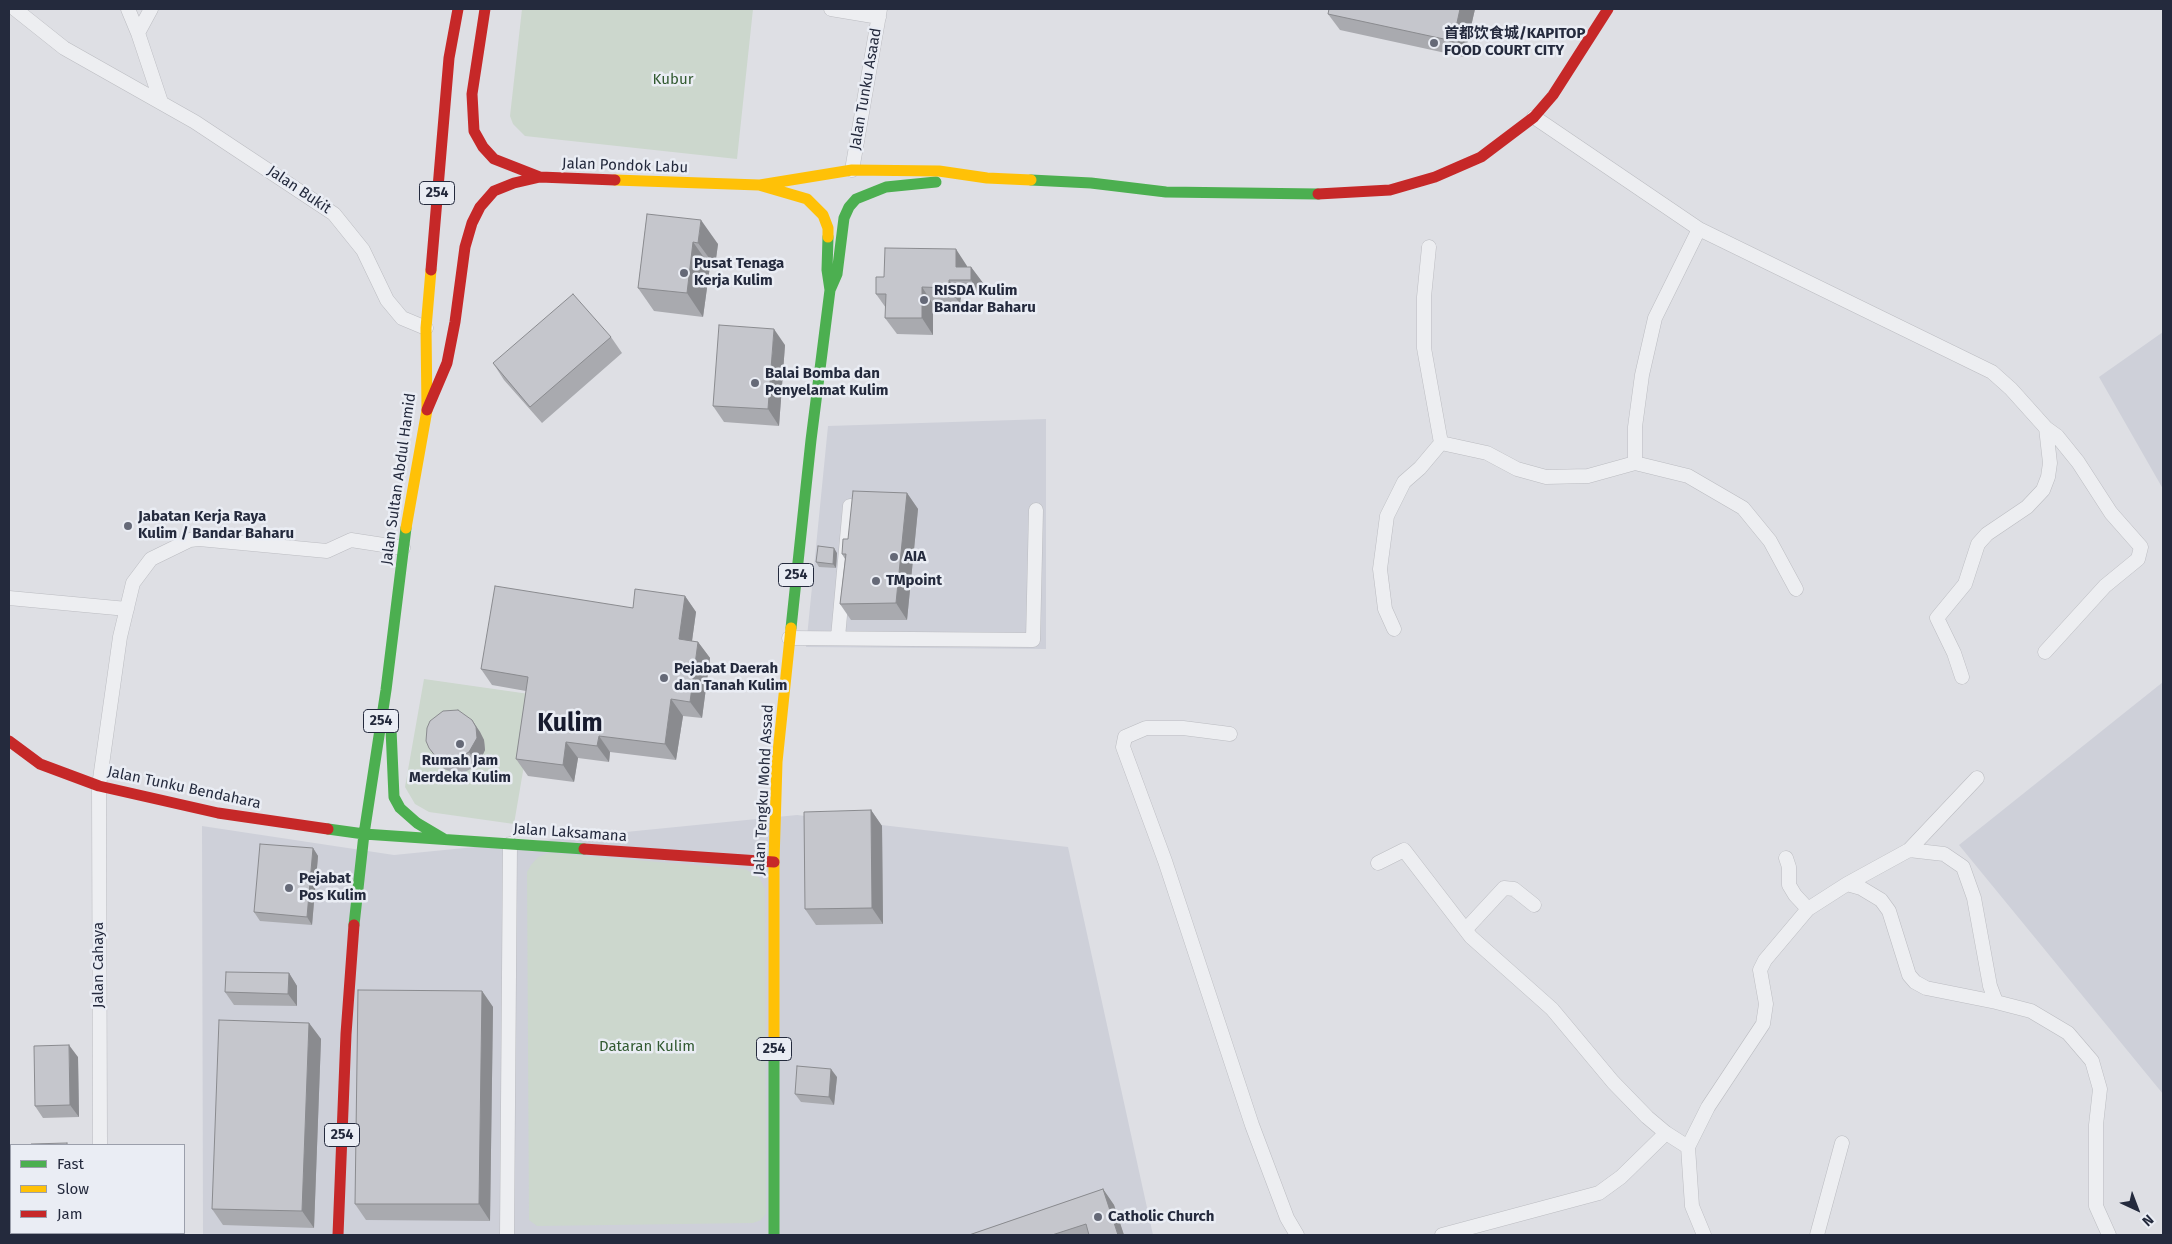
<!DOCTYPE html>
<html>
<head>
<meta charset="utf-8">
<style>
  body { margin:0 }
  #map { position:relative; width:2172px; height:1244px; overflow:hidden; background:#dedfe4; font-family:"Fira Sans",sans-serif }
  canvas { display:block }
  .frame { position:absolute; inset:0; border:10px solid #242a3d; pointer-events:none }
  .legend { position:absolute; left:10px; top:1144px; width:175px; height:90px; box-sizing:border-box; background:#eaedf4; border:1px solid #9b9fab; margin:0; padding:6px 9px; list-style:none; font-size:15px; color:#242a3d }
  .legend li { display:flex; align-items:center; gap:10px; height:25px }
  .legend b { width:25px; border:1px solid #9b9fab }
  .north { position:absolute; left:2112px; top:1184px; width:50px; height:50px; -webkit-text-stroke:4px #eaedf4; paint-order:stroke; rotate:137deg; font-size:14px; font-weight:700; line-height:20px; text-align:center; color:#242a3d }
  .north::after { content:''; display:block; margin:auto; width:18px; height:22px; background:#242a3d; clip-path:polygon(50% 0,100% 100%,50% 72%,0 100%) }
</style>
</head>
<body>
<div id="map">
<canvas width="2172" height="1244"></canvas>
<div class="frame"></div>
<ul class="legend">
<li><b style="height:6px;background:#4caf50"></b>Fast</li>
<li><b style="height:6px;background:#ffc107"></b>Slow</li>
<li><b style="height:6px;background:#c62828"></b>Jam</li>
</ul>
<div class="north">N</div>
</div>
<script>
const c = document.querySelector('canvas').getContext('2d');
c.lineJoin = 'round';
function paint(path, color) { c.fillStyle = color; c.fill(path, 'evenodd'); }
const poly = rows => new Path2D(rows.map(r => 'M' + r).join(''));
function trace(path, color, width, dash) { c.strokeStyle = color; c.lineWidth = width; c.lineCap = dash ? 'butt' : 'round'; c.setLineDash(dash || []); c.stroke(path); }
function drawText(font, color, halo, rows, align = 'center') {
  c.font = font + ' "Fira Sans","Noto Sans SC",sans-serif'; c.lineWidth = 5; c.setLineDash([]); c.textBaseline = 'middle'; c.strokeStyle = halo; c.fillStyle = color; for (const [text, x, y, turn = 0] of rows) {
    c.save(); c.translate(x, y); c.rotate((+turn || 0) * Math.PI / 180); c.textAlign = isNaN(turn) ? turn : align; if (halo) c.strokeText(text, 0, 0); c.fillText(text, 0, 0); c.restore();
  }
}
paint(poly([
  [2163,332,2163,489,2099,377],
  [1046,419,1046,649,806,647,828,426],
  [2163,682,2163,1094,1959,845],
  [797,815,1068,847,1153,1235,203,1235,202,826,394,855]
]), '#ced0d9');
paint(poly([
  [522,9,753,9,737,159,525,136,513,124,510,116],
  [424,679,536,695,514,824,429,812,415,804,405,787],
  [549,853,745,869,759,877,765,889,766,1214,761,1220,753,1223,537,1226,529,1220,527,872,531,865,538,857]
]), '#ccd7cd');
const street = poly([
  [15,9,64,48,195,122,334,214,363,250,387,300,402,318,426,328],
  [128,9,138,33,161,102],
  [831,9,879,17],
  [138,33,151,9],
  [1534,117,1699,229,1992,372,2011,389,2046,428,2057,436,2078,462,2111,513,2141,547,2138,559,2105,586,2045,652],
  [852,170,880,9],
  [1429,247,1424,297,1424,348,1441,443,1487,453,1517,469,1546,477,1588,476,1635,463,1688,476,1743,508,1770,541,1796,589],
  [1635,463,1635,427,1642,375,1655,318,1699,229],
  [9,598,127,609],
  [1394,629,1385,609,1380,569,1387,516,1404,482,1420,468,1441,443],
  [838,637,850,506],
  [789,638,1033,640,1036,510],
  [1962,677,1954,653,1937,618,1965,584,1978,544,1987,534,2027,507,2043,490,2048,477,2050,463,2046,428],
  [1230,734,1183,728,1146,728,1125,737,1123,747,1165,861,1252,1125,1287,1218,1297,1235],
  [1909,850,1944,854,1963,867,1974,898,1990,986,1996,1002,2031,1011,2068,1033,2092,1061,2100,1089,2096,1125,2096,1206,2109,1235],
  [1786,858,1789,867,1789,885,1795,895,1808,909],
  [1378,863,1404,850,1471,937,1552,1009,1613,1082,1647,1117,1666,1133,1688,1147],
  [1847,884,1861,888,1881,900,1889,911,1909,975,1915,982,1926,988,1996,1002],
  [1466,929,1504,888,1514,889,1534,905],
  [100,1145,99,786,120,637,133,583,151,559,190,540,199,539,327,551,351,540,403,548],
  [100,1233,100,1235],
  [507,1235,510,844],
  [1442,1235,1599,1193,1621,1177,1666,1133],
  [1704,1235,1692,1206,1688,1147,1708,1107,1763,1024,1766,1004,1760,970,1765,960,1808,909,1847,884,1909,850,1977,778],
  [1817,1235,1842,1143]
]);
trace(street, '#bbbcc1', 15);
trace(street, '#edeef1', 14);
trace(poly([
  [1031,180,1091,183,1166,192,1318,194],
  [830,290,837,274,844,218,849,207,856,199,886,187,936,182],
  [791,628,811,440,830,290,827,270,828,237],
  [391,729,394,797,400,808,417,823,444,839],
  [328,829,364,834,584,849],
  [354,925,364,834,386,690,406,528],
  [774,1052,774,1235]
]), '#4caf50', 11);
trace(poly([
  [615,180,759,185,807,199,823,215,828,228,828,237],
  [760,185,852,170,939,171,987,178,1031,180],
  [406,528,427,410,426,328,431,270],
  [774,1052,774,862,777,762,791,628]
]), '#ffc107', 11);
trace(poly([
  [485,9,472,94,474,131,483,147,494,159,540,177],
  [1318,194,1390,190,1435,177,1481,157,1534,117,1553,95,1608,9],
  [431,270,449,58,458,9],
  [427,410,447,363,455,322,465,247,472,223,480,207,494,191,514,183,540,177,615,180],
  [9,741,40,764,99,786,218,813,328,829],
  [584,849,774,862],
  [338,1235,346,1034,354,925]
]), '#c62828', 11);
paint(poly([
  [1329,9,1475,9,1464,57,1340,30,1328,14],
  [647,214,718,244,715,266,710,266,703,317,654,311,638,288],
  [967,266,967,267,971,267,983,283,982,297,961,296,960,304,933,304,933,335,897,334,885,318,886,308,876,294],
  [611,337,622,353,542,423,504,380,493,363],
  [785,345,779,426,724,422,713,406],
  [907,493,918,509,907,620,851,620,840,604,845,559,842,554],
  [837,553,836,568,819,567,816,562],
  [685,596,696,612,692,641,698,642,710,658,702,718,683,716,676,760,610,752,609,762,578,758,574,782,528,776,516,759,526,691,492,685,481,669,633,608],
  [472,720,480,732,484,740,485,750,478,765,463,773,456,774,444,769,429,748],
  [871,810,882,826,883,924,816,925,805,909],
  [313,848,318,856,312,925,260,921,254,912],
  [289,973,297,986,297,1006,234,1005,225,992],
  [482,991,493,1007,490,1221,366,1220,355,1204],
  [309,1023,321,1039,314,1228,223,1225,212,1209],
  [78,1057,79,1117,43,1118,35,1106],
  [837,1077,834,1105,801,1102,795,1094],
  [1103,1189,1114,1205,1124,1235,969,1235]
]), '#a9aaaf');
paint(poly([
  [1460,9,1475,9,1464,57,1453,41],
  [701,220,718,244,715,266,698,243],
  [693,242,710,266,703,317,687,293],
  [956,249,967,266,967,280,956,267],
  [971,267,983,283,982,297,971,280],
  [949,280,961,296,960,304,949,288],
  [922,287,933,304,933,335,922,318],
  [774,329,785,345,779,426,768,409],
  [907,493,918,509,907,620,896,603],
  [834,548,837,553,836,568,833,564],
  [685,596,696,612,690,655,679,639],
  [698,642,710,658,702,718,690,702],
  [671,699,683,716,676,760,665,744],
  [472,720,480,732,484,740,485,750,478,765,469,752],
  [599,736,610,752,609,762,597,746],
  [566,742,578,758,574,782,563,765],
  [871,810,882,826,883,924,872,908],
  [313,848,318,856,312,925,307,917],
  [289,973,297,986,297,1006,288,994],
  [482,991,493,1007,490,1221,479,1204],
  [309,1023,321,1039,314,1228,302,1211],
  [69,1045,78,1057,79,1117,70,1105],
  [831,1069,837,1077,834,1105,829,1097],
  [1103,1189,1114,1205,1124,1235,1118,1235]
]), '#8a8b8f');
const building = poly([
  [1329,9,1460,9,1453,41,1328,14,1329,9],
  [647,214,701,220,698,243,693,242,687,293,638,288,647,214],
  [885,248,956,249,956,267,971,267,971,280,949,280,949,288,922,287,922,318,885,318,886,294,876,294,876,277,884,277,885,248],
  [573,294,611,337,530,407,493,363,573,294],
  [719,325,774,329,768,409,713,406,719,325],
  [853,491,907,493,896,603,840,604,846,554,842,554,843,539,848,539,853,491],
  [818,546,834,548,833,564,816,562,818,546],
  [495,586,633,608,635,589,685,596,679,639,698,642,690,702,671,699,665,744,599,736,597,746,566,742,563,765,516,759,528,677,481,669,495,586],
  [458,710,472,720,476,727,477,738,469,752,454,761,447,762,436,757,429,748,426,741,427,728,430,721,443,711,458,710],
  [871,810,872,908,805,909,804,812,871,810],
  [260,844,313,848,307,917,254,912,260,844],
  [226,972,289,973,288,994,225,992,226,972],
  [358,990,482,991,479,1204,355,1204,358,990],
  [219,1020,309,1023,302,1211,212,1209,219,1020],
  [69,1045,70,1105,35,1106,34,1046,69,1045],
  [797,1066,831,1069,829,1097,795,1094,797,1066],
  [67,1143,67,1145,31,1145,31,1144,67,1143],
  [1103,1189,1118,1235,1089,1235,1086,1224,1052,1235,969,1235,1103,1189]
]);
paint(building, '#c5c6cc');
trace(building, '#8a8b8f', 1);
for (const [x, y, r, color] of [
  [1434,43,5,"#656977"],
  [684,273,5,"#656977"],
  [924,300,5,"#656977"],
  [755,383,5,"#656977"],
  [128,526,5,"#656977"],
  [894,557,5,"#656977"],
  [876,581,5,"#656977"],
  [664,678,5,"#656977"],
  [460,744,5,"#656977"],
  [289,888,5,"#656977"],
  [1098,1217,5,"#656977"]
]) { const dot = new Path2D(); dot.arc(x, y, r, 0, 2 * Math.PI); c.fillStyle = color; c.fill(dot); trace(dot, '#eaedf4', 2); }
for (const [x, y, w] of [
  [437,193,35],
  [796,575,35],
  [381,721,35],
  [774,1049,35],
  [342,1135,35]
]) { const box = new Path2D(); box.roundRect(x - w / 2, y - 11.5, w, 23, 4); c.fillStyle = '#eaedf4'; c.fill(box); trace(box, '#242a3d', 1); }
drawText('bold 14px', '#242a3d', null, [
  ["254",437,193],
  ["254",796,575],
  ["254",381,721],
  ["254",774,1049],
  ["254",342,1135]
]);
drawText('bold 15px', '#242a3d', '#eaedf4', [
  ["首都饮食城/KAPITOP",1444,34],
  ["FOOD COURT CITY",1444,51],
  ["Pusat Tenaga",694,264],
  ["Kerja Kulim",694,281],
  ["RISDA Kulim",934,291],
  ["Bandar Baharu",934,308],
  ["Balai Bomba dan",765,374],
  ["Penyelamat Kulim",765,391],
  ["Jabatan Kerja Raya",138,517],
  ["Kulim / Bandar Baharu",138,534],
  ["AIA",904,557],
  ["TMpoint",886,581],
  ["Pejabat Daerah",674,669],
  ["dan Tanah Kulim",674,686],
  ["Rumah Jam",460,761,"center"],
  ["Merdeka Kulim",460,778,"center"],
  ["Pejabat",299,879],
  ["Pos Kulim",299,896],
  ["Catholic Church",1108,1217]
], 'left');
drawText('15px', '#325a31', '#eaedf4', [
  ["Kubur",673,80],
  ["Dataran Kulim",647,1047]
]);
drawText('15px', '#242a3d', '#eaedf4', [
  ["Jalan Tunku Asaad",866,89,-80],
  ["Jalan Pondok Labu",625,166,2],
  ["Jalan Bukit",299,190,34],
  ["Jalan Sultan Abdul Hamid",399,479,-82],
  ["Jalan Tunku Bendahara",184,788,12],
  ["Jalan Tengku Mohd Assad",764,790,-87],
  ["Jalan Laksamana",570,833,4],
  ["Jalan Cahaya",99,965,-90]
]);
drawText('bold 25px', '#171b2e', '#eaedf4', [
  ["Kulim",570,724]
]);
</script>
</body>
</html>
